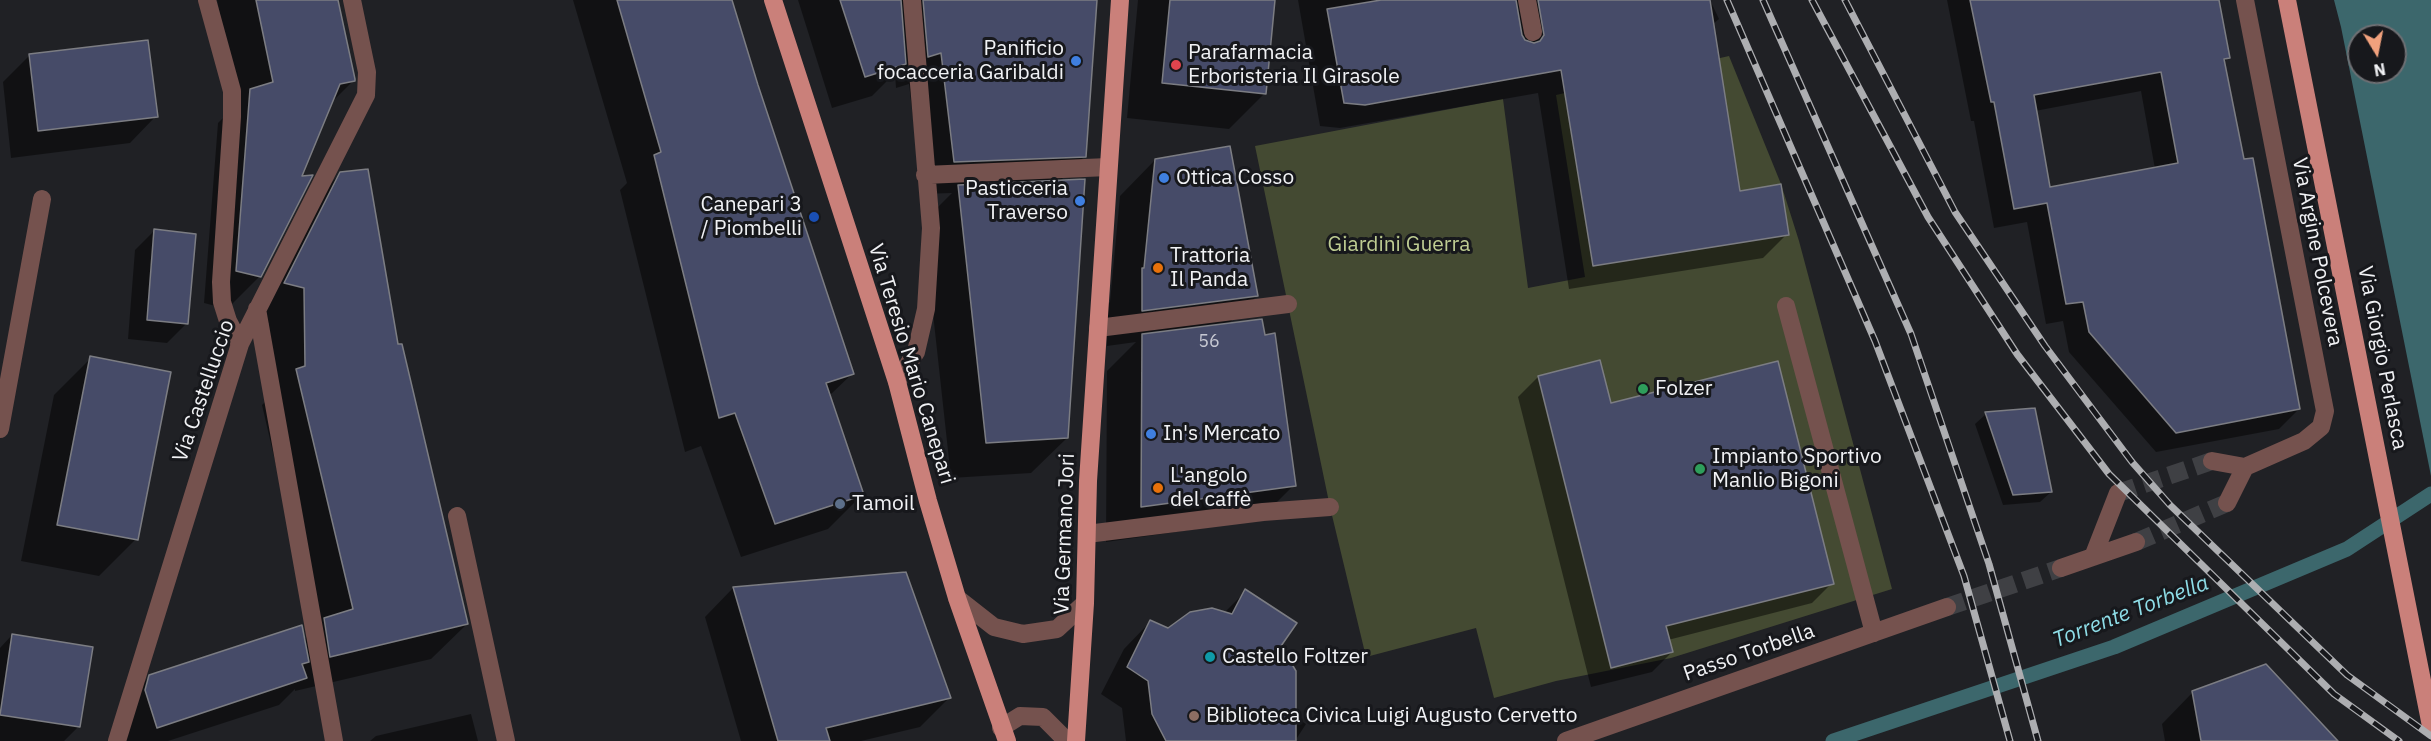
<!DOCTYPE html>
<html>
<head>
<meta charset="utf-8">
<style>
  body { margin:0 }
  #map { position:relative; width:2431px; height:741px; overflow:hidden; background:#202125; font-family:"IBM Plex Sans",sans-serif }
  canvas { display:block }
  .north { position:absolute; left:2347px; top:24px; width:60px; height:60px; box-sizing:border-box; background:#17181c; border:2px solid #6e6f73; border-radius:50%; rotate:170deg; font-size:16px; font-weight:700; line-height:24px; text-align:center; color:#f1f2f5 }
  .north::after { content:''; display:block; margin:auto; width:21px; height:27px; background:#f1a17d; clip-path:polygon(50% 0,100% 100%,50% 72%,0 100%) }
</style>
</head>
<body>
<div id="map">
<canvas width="2431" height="741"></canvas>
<div class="north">N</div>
</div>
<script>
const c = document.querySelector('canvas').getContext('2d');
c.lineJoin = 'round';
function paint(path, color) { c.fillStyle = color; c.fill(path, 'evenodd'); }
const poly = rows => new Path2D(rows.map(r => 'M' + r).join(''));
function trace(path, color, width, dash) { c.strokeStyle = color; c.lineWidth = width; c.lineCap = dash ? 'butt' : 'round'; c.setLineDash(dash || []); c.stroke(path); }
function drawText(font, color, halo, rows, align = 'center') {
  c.font = font + ' "IBM Plex Sans",sans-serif'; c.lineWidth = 6; c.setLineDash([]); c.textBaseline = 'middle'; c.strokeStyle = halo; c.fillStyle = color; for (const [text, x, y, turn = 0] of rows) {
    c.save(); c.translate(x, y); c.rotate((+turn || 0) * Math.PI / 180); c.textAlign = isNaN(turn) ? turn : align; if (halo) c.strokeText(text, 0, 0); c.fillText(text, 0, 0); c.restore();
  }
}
paint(poly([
  [1729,56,1781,184,1799,241,1892,589,1671,658,1556,681,1494,698,1476,628,1366,657,1330,507,1255,146,1503,99,1528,288,1585,277,1556,95]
]), '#444a32');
paint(poly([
  [2334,0,2431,0,2431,476,2341,27],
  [2359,36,2395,36,2395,72,2359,72]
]), '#3c676c');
paint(poly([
  [217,0,336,0,354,80,330,104,260,276,227,309,204,303,218,123,238,103],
  [573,0,730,0,853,373,829,396,862,495,828,529,741,557,701,446,685,452,620,190,627,183],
  [798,0,1096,0,1085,156,1059,182,1067,438,1031,473,951,478,923,222,952,193,922,194,909,84,896,88,895,73,872,96,832,108],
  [1138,0,1274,0,1265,93,1229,129,1127,118],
  [1298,0,1710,0,1719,19,1712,25,1739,192,1787,234,1763,258,1569,289,1538,93,1340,128,1320,126],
  [1947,0,2217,0,2228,57,2224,62,2243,161,2299,409,2279,429,2156,452,2069,352,2063,321,2046,324,2027,222,1994,228,1974,121,1971,121],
  [2141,91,2155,169,2049,189,2035,111],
  [30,55,156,116,130,143,11,158,3,82],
  [1155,160,1257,296,1228,324,1294,485,1259,520,1106,542,1107,371,1136,342,1107,346,1107,305,1110,302,1120,196],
  [340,174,397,346,467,624,431,659,295,691,295,689,279,705,168,741,126,741,123,704,150,676,303,641,314,629,262,405,271,396,269,323,250,318,305,209],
  [155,230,187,323,167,343,128,339,135,250],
  [91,358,136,539,99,576,21,561,54,395],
  [1538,377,1610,404,1832,583,1812,603,1668,640,1672,652,1652,672,1591,687,1518,397],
  [1986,414,2051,492,2040,502,2003,505,1975,424],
  [904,574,949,698,920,727,861,741,741,741,705,617,733,588],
  [1246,591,1280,646,1295,717,1306,724,1295,741,1126,741,1122,708,1101,694,1124,649,1150,622,1168,629,1224,613],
  [12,635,78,727,64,741,0,741,0,648],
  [2193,692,2334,741,2165,741,2162,724],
  [471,714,478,741,370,741,376,736]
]), '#0007');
trace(poly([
  [1833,741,2114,647,2347,549,2431,494]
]), '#3c676c', 15);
const building = poly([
  [256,0,338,0,355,79,355,81,340,84,302,176,313,175,261,277,236,271,250,89,273,82,256,0],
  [617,0,732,0,758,85,854,374,826,383,864,495,775,524,735,413,719,418,654,155,661,152,617,0],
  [840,0,901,0,906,64,865,77,840,0],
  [923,0,1097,0,1086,157,954,162,941,53,928,57,923,0],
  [1170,0,1275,0,1266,94,1162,83,1170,0],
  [1381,0,1516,0,1522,35,1525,40,1534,43,1540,41,1544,35,1538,0,1710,0,1740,191,1781,184,1789,235,1593,266,1561,70,1365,105,1344,103,1327,9,1381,0],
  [1970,0,2219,0,2230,58,2224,59,2244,159,2253,158,2300,409,2176,433,2089,332,2083,302,2066,304,2047,203,2014,209,1994,102,1991,102,1970,0],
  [2161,72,2178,163,2050,187,2034,95,2161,72],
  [148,40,158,117,38,131,29,54,148,40],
  [1230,146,1258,296,1142,311,1142,268,1144,268,1155,159,1230,146],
  [368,169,398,344,402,344,468,624,330,657,324,618,353,609,296,369,305,366,304,288,284,283,340,172,368,169],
  [1085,179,1068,438,986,443,958,185,1085,179],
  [154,229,196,234,188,324,147,320,154,229],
  [1262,319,1265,335,1275,333,1296,486,1141,507,1142,334,1262,319],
  [90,356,171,372,138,540,57,525,90,356],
  [1600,360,1611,403,1778,361,1834,584,1666,626,1673,652,1611,668,1538,376,1600,360],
  [2035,408,2052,492,2013,495,1985,412,2035,408],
  [906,572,951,698,826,728,830,741,778,741,733,587,906,572],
  [1245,589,1297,623,1281,646,1296,671,1296,741,1166,741,1152,714,1148,681,1127,667,1150,620,1168,628,1190,612,1212,608,1232,614,1245,589],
  [302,625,309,662,302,664,307,678,157,728,145,690,149,675,302,625],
  [12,634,93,647,80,727,0,715,12,634],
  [2266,664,2338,741,2201,741,2192,691,2266,664]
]);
paint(building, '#464b68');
trace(building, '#7c7d83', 1.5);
trace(poly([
  [2118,493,2212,461],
  [2136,542,2227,503],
  [1947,607,2061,568]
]), '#3f4044', 18, [18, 9]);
trace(poly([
  [207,0,232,91,232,117,221,282,222,302,228,321,240,344],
  [1527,0,1533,32],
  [2245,0,2325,411,2321,427,2304,441,2245,467],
  [925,175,1108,167],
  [1786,306,1874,633],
  [257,309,334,741],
  [1098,328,1288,304],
  [897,382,916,352,926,309,931,228,912,0],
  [0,429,42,199],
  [2212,461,2245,467],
  [2227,503,2245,467],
  [457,516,506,741],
  [1087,534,1263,512,1330,507],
  [2093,557,2118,493],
  [2061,568,2136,542],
  [957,598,994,627,1023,634,1057,629,1085,603],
  [1001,728,1020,716,1043,717,1067,741],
  [117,741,240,344,366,95,367,72,352,0],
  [1566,741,1947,607]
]), '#75524e', 18);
trace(poly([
  [773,0,897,382,928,501,957,598,1007,741],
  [2287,0,2431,726],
  [1076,741,1085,603,1088,481,1120,0]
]), '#ca807a', 18);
const rail = poly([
  [1727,0,1875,341,1964,576,2010,741],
  [1763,0,1911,334,1989,564,2038,741],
  [1812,0,1928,217,2017,354,2109,474,2334,694,2399,741],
  [1845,0,1955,212,2045,346,2132,462,2170,505,2347,675,2431,736]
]);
trace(rail, '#adaeb1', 7);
trace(rail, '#17181c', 4.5, [14]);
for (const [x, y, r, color] of [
  [1076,61,6,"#3f7fe0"],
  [1176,65,6,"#e0444e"],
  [1164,178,6,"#3f7fe0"],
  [1080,201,6,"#3f7fe0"],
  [814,217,6,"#1a4fb4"],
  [1158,268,6,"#e8710a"],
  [1643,389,6,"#2e9e5b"],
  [1151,434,6,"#3f7fe0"],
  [1700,469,6,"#2e9e5b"],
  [1158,488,6,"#e8710a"],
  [840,504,6,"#5c6f8a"],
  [1210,657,6,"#0f9aa8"],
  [1194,716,6,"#8d6e63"]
]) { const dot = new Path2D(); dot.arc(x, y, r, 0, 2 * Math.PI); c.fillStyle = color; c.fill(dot); trace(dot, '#17181c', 2); }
drawText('18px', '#c6c8d2', null, [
  ["56",1209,342]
]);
drawText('21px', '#f1f2f5', '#17181c', [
  ["Panificio",1064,49,"right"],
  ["focacceria Garibaldi",1064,73,"right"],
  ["Parafarmacia",1188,53],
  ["Erboristeria Il Girasole",1188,77],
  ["Ottica Cosso",1176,178],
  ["Pasticceria",1068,189,"right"],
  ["Traverso",1068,213,"right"],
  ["Canepari 3",802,205,"right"],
  ["/ Piombelli",802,229,"right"],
  ["Trattoria",1170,256],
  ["Il Panda",1170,280],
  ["Folzer",1655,389],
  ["In's Mercato",1163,434],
  ["Impianto Sportivo",1712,457],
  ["Manlio Bigoni",1712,481],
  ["L'angolo",1170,476],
  ["del caffè",1170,500],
  ["Tamoil",852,504],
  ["Castello Foltzer",1222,657],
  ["Biblioteca Civica Luigi Augusto Cervetto",1206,716]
], 'left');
drawText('21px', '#becc92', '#17181c', [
  ["Giardini Guerra",1399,245]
]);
drawText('21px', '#f1f2f5', '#17181c', [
  ["Via Argine Polcevera",2317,252,79],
  ["Via Giorgio Perlasca",2382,358,79],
  ["Via Teresio Mario Canepari",911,364,73],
  ["Via Castelluccio",204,391,-71],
  ["Via Germano Jori",1065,534,-88],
  ["Passo Torbella",1749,653,-19]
]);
drawText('italic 22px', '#8edde7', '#17181c', [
  ["Torrente Torbella",2131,612,-21]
]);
</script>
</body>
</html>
